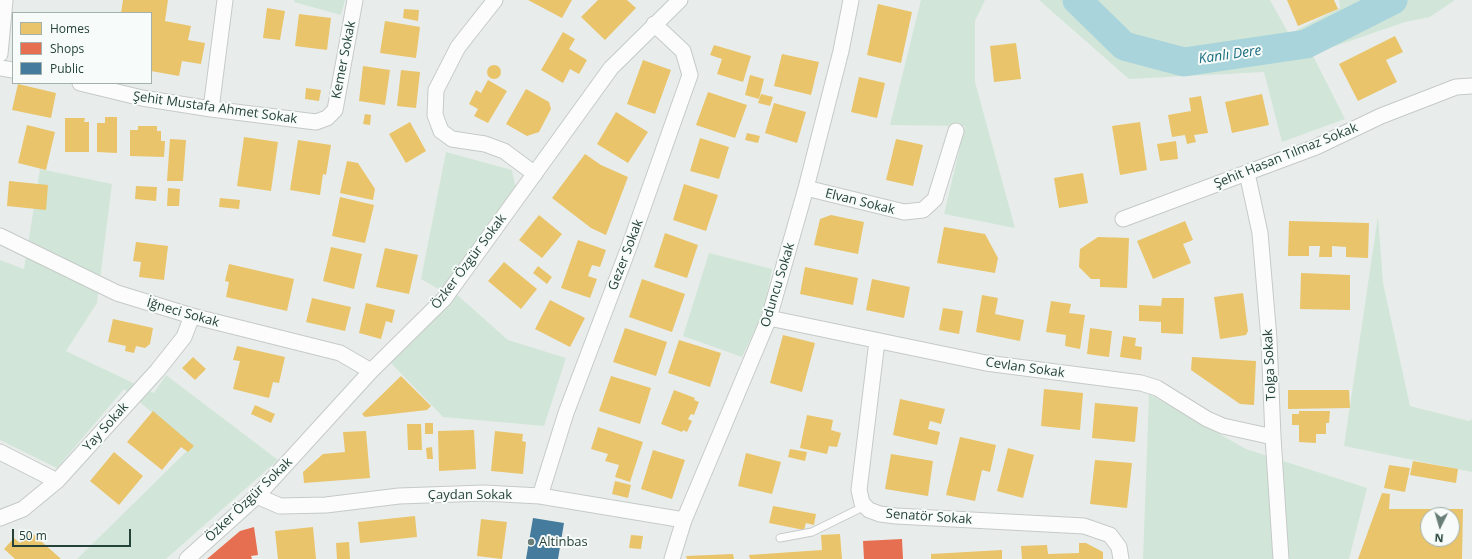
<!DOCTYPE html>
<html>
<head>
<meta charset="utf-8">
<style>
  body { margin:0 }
  #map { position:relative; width:1472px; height:559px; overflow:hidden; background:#e8edeb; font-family:"Open Sans",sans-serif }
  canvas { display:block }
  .legend { position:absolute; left:12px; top:12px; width:140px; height:72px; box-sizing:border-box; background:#f7fbf9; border:1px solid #a3b1ad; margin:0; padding:5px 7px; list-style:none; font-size:12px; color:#24423a }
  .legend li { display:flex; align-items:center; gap:8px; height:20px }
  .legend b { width:20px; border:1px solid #a3b1ad }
  .north { position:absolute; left:1420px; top:507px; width:40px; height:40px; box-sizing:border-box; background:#f7fbf9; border:1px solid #a3b1ad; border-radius:50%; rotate:185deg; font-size:11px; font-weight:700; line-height:16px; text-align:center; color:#24423a }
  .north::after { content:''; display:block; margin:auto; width:14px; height:18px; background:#697e78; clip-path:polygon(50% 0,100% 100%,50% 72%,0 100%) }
  .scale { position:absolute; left:12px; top:529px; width:119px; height:18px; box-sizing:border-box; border:2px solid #24423a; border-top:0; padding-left:5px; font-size:12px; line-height:14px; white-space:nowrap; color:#24423a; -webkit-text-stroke:3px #f7fbf9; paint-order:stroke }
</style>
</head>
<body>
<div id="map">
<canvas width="1472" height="559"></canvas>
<ul class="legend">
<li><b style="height:11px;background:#e9c46a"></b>Homes</li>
<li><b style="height:11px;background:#e76f51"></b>Shops</li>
<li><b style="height:11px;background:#457b9d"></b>Public</li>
</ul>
<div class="north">N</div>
<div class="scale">50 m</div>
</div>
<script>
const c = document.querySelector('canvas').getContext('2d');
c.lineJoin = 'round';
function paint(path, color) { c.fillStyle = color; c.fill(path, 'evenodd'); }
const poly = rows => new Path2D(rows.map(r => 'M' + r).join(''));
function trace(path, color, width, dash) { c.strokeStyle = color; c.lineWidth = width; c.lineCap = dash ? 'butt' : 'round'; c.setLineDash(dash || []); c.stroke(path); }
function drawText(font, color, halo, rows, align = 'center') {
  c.font = font + ' "Open Sans",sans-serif'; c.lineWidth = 4; c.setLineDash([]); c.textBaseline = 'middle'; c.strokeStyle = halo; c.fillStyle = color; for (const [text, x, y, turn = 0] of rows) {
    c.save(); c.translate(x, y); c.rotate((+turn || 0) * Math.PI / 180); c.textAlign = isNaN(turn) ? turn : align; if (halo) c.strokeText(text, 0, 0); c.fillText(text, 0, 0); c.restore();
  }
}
paint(poly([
  [294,0,345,0,341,15,294,2],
  [921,0,985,0,975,21,975,82,1015,228,944,214,965,126,890,125],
  [1039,0,1270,0,1289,34,1340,8,1339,0,1455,0,1430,17,1405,22,1312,54,1345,119,1282,142,1264,72,1129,79],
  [446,152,512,170,516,189,442,291,421,279],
  [40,169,112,184,97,303,66,351,154,393,166,375,278,460,166,559,77,559,192,446,124,389,57,468,0,440,0,260,24,269],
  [1378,216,1383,283,1410,406,1469,421,1472,419,1472,472,1344,446],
  [709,253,772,269,764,311,742,357,683,336],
  [455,293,508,340,566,358,544,426,443,417,390,362],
  [1149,394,1246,449,1367,488,1349,559,1143,559]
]), '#d1e6d8');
paint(poly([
  [123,0,168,0,165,21,191,26,188,40,205,43,201,64,182,61,179,76,151,71,151,13,121,13],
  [528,0,572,0,562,18],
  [598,0,627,0,636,8,605,40,581,17],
  [1287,0,1334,0,1338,9,1298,26],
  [878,4,912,12,901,63,867,55],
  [267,8,285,11,280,40,263,38],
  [404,9,419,10,418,21,403,18],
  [299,14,331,18,327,50,295,46],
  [385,21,420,27,416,58,380,53],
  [563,32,575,39,569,49,587,60,579,74,570,69,563,83,541,70],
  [1395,36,1403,52,1386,60,1397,82,1358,101,1339,64],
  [1016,43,1021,79,994,82,990,46],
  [714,45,751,56,743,82,717,74,722,59,710,55],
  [782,54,819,62,811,95,774,86],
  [643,60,671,70,655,114,627,104],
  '487 72a7 7 0 1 1 14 0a7 7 0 1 1-14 0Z',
  [363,66,390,70,385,105,359,101],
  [401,70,420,72,416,108,397,106],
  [750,75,764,79,759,99,745,95],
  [859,77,885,83,877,118,851,112],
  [488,80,507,91,488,123,474,116,478,109,469,104,476,90,481,93],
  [18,84,56,93,51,118,12,110],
  [306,88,321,90,319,101,305,99],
  [526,89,549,102,551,109,539,132,527,136,506,124],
  [708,92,747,105,735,138,696,125],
  [761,94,773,97,770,106,758,103],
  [1262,94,1269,125,1232,133,1225,102],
  [1201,96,1208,133,1194,135,1196,142,1187,144,1185,135,1172,137,1168,115,1191,111,1189,98],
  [774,103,806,112,797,143,765,133],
  [616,112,648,132,628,163,597,144],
  [365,114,371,115,370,125,363,124],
  [105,117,117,117,117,153,97,152,97,123,105,123],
  [65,118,85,118,84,122,89,122,89,152,65,152],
  [410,122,426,151,406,163,389,134],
  [1140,122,1147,170,1120,175,1112,126],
  [27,125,55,132,46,170,18,163],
  [138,126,157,126,157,131,161,131,161,141,165,141,164,157,130,156,130,130,138,130],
  [747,133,760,136,758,143,745,140],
  [244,137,278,142,271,191,237,186],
  [700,138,729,147,719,179,690,171],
  [170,139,186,140,183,181,167,181],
  [896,139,923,145,913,186,886,180],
  [298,140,331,145,326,175,323,174,320,195,290,190],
  [1176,141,1178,159,1160,161,1157,144],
  [585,154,601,165,628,177,606,235,591,228,552,198],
  [347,161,358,163,375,189,373,200,340,193],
  [1083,173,1088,203,1059,208,1054,178],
  [9,181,48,185,46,210,7,206],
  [684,184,718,195,706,231,673,220],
  [136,186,157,187,156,201,135,199],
  [168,188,180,189,179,206,167,206],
  [340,197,374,205,365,243,332,236],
  [220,198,240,200,239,209,219,207],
  [539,215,562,234,542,258,519,240],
  [831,215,864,222,858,254,814,245,820,219],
  [1185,221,1193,240,1183,244,1191,263,1153,279,1137,241],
  [1289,221,1369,223,1368,258,1346,257,1346,247,1332,246,1332,257,1319,257,1320,246,1309,246,1309,256,1288,256],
  [944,227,985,234,998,258,995,273,937,263],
  [665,233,698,245,687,278,654,267],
  [1098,237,1129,238,1127,288,1100,287,1100,279,1091,279,1079,267,1080,249],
  [578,240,606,250,600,267,592,265,588,276,597,279,590,298,561,288],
  [136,242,168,246,164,280,139,277,141,262,133,261],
  [331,247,362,254,354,289,323,281],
  [385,248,418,255,409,294,376,287],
  [504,262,537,289,521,309,488,281],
  [229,264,294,279,287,311,226,297,229,282,225,281],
  [538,266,552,277,547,284,533,273],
  [805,267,858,278,853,305,800,294],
  [1301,273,1350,275,1350,310,1300,309],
  [642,279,685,294,672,332,629,317],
  [872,279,910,287,904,318,866,310],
  [1243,293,1248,331,1246,335,1220,339,1214,297],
  [982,295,998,298,995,314,1024,320,1020,341,976,332],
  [312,298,351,307,345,331,306,322],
  [1162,298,1184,298,1183,334,1161,333,1161,322,1139,321,1139,305,1161,306],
  [550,300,585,318,570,347,535,329],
  [1051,301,1071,304,1069,313,1085,315,1080,349,1065,346,1066,335,1046,332],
  [366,303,395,310,392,323,386,321,381,339,359,333],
  [943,308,963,311,959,334,939,330],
  [113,319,153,328,150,344,145,348,136,346,134,353,125,351,126,346,108,342],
  [625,328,667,342,656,376,613,362],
  [1090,328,1112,331,1109,357,1087,354],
  [783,335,815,343,802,392,770,383],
  [1123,336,1136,338,1135,346,1142,347,1141,360,1120,357],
  [679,340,721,353,710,387,668,373],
  [237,346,285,357,279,383,273,382,269,398,233,389,240,361,233,360],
  [193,357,206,369,195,380,182,368],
  [1192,357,1256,361,1254,405,1240,404,1191,370],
  [401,376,431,406,427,410,365,417,362,414],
  [611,376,651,388,640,424,599,411],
  [1044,389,1083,393,1080,430,1041,426],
  [674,390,695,398,694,400,699,402,694,415,691,414,688,419,692,421,687,432,683,430,682,432,661,424],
  [1288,390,1349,390,1350,408,1288,409],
  [900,399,945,409,941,424,930,421,928,429,940,432,937,445,893,435],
  [1095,403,1138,407,1135,442,1092,438],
  [255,405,275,414,271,423,251,414],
  [153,411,194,446,188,452,181,447,162,470,127,442],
  [1299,411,1330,411,1329,423,1326,423,1326,434,1316,434,1316,443,1299,442,1299,425,1292,425,1292,414,1299,414],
  [807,415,833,420,831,430,841,433,837,447,829,446,827,454,800,448],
  [425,423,433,423,433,434,425,434],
  [407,424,421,424,422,450,408,450],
  [598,427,643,442,630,482,615,477,619,465,605,461,608,454,591,449],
  [474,430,476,469,439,471,438,431],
  [366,431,370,478,304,483,303,472,323,454,345,452,343,432],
  [495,431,523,434,522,441,526,442,523,474,491,471],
  [960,437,996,445,990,472,982,470,975,501,946,495],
  [432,447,433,459,427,459,426,448],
  [1008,448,1034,455,1023,498,997,491],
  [790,449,807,452,805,461,788,457],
  [653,450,685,460,672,499,641,489],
  [114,452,143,476,119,505,90,481],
  [746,453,781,462,772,494,738,486],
  [891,454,933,461,928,496,885,489],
  [1095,460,1132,463,1127,508,1090,504],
  [1413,461,1458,469,1456,483,1410,475],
  [1389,465,1410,468,1405,492,1384,488],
  [615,481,631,485,628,498,612,494],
  [1382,493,1390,494,1389,509,1463,509,1462,559,1358,559],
  [1428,515,1452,515,1452,539,1428,539],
  [773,506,816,514,814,525,806,523,804,530,769,523],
  [415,516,417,537,360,543,358,522],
  [481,519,507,522,502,559,477,556],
  [313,527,316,559,278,559,275,531],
  [31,532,61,559,15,559,4,549,14,538,20,543],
  [840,534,842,559,750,559,749,555,822,550,821,535],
  [631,535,643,536,641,549,629,548],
  [349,542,350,559,337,559,336,543],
  [1079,543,1086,543,1103,552,1103,559,1022,559,1021,546,1047,545,1048,554,1079,553],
  [1002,550,1002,559,931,559,931,554],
  [733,554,734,559,687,559,686,556]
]), '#e9c46a');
paint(poly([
  [254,527,258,555,251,556,252,559,207,559,240,531],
  [902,539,903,559,864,559,863,541]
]), '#e76f51');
paint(poly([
  [533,518,564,523,558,559,526,559]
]), '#457b9d');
trace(poly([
  [1077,0,1124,46,1184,62,1306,44,1393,0]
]), '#a9d4db', 29);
const lane = poly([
  [780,538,812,532,865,506]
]);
const street = poly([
  [495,0,458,47,436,90,435,115,441,131,452,139,485,144,504,151,535,174],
  [0,54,5,0],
  [0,68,13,70],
  [80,83,142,98,211,109,316,122,327,118,335,110,355,0],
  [211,109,225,0],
  [1247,173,1260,233,1269,339,1273,437,1281,559],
  [806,188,904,212,923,210,935,199,956,131],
  [1123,219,1316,147,1381,116,1456,87,1472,86],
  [0,236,117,293,192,316,340,353,371,371],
  [769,318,986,363,1141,383,1157,388,1207,419,1223,426,1273,437],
  [877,341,859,490,862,503,869,510,880,514,896,516,1084,526,1110,535,1119,547,1121,559],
  [0,452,57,481],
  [257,496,280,506,326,505,399,496,484,493,540,496,684,520],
  [540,496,566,413,629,247,690,75,683,51,654,24],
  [0,518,23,509,57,481,157,371,184,337,192,316],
  [187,559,257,496,371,371,444,299,611,68,680,0],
  [672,559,684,520,769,318,806,188,841,51,851,0]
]);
trace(lane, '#c5cac8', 9);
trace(street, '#c5cac8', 17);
trace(lane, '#fcfcfc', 7);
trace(street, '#fcfcfc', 15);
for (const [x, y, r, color] of [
  [531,542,4,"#697e78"]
]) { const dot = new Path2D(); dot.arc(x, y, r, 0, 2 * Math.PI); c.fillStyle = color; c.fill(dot); trace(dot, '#f7fbf9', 1.5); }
drawText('13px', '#24423a', '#f7fbf9', [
  ["Kemer Sokak",344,60,-79],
  ["Şehit Mustafa Ahmet Sokak",215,108,8],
  ["Şehit Hasan Tılmaz Sokak",1286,156,-22],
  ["Elvan Sokak",860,202,14],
  ["Gezer Sokak",626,255,-69],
  ["Özker Özgür Sokak",469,262,-53],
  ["Oduncu Sokak",778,285,-73],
  ["İğneci Sokak",183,313,16],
  ["Tolga Sokak",1270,365,-93],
  ["Cevlan Sokak",1025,368,8],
  ["Yay Sokak",106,427,-48],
  ["Çaydan Sokak",470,495],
  ["Özker Özgür Sokak",249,500,-44],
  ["Senatör Sokak",929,517,4]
]);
drawText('13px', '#24423a', '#f7fbf9', [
  ["Altinbas",539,542]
], 'left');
drawText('italic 14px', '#1c6f80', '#f7fbf9', [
  ["Kanlı Dere",1230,55,-8]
]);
</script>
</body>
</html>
